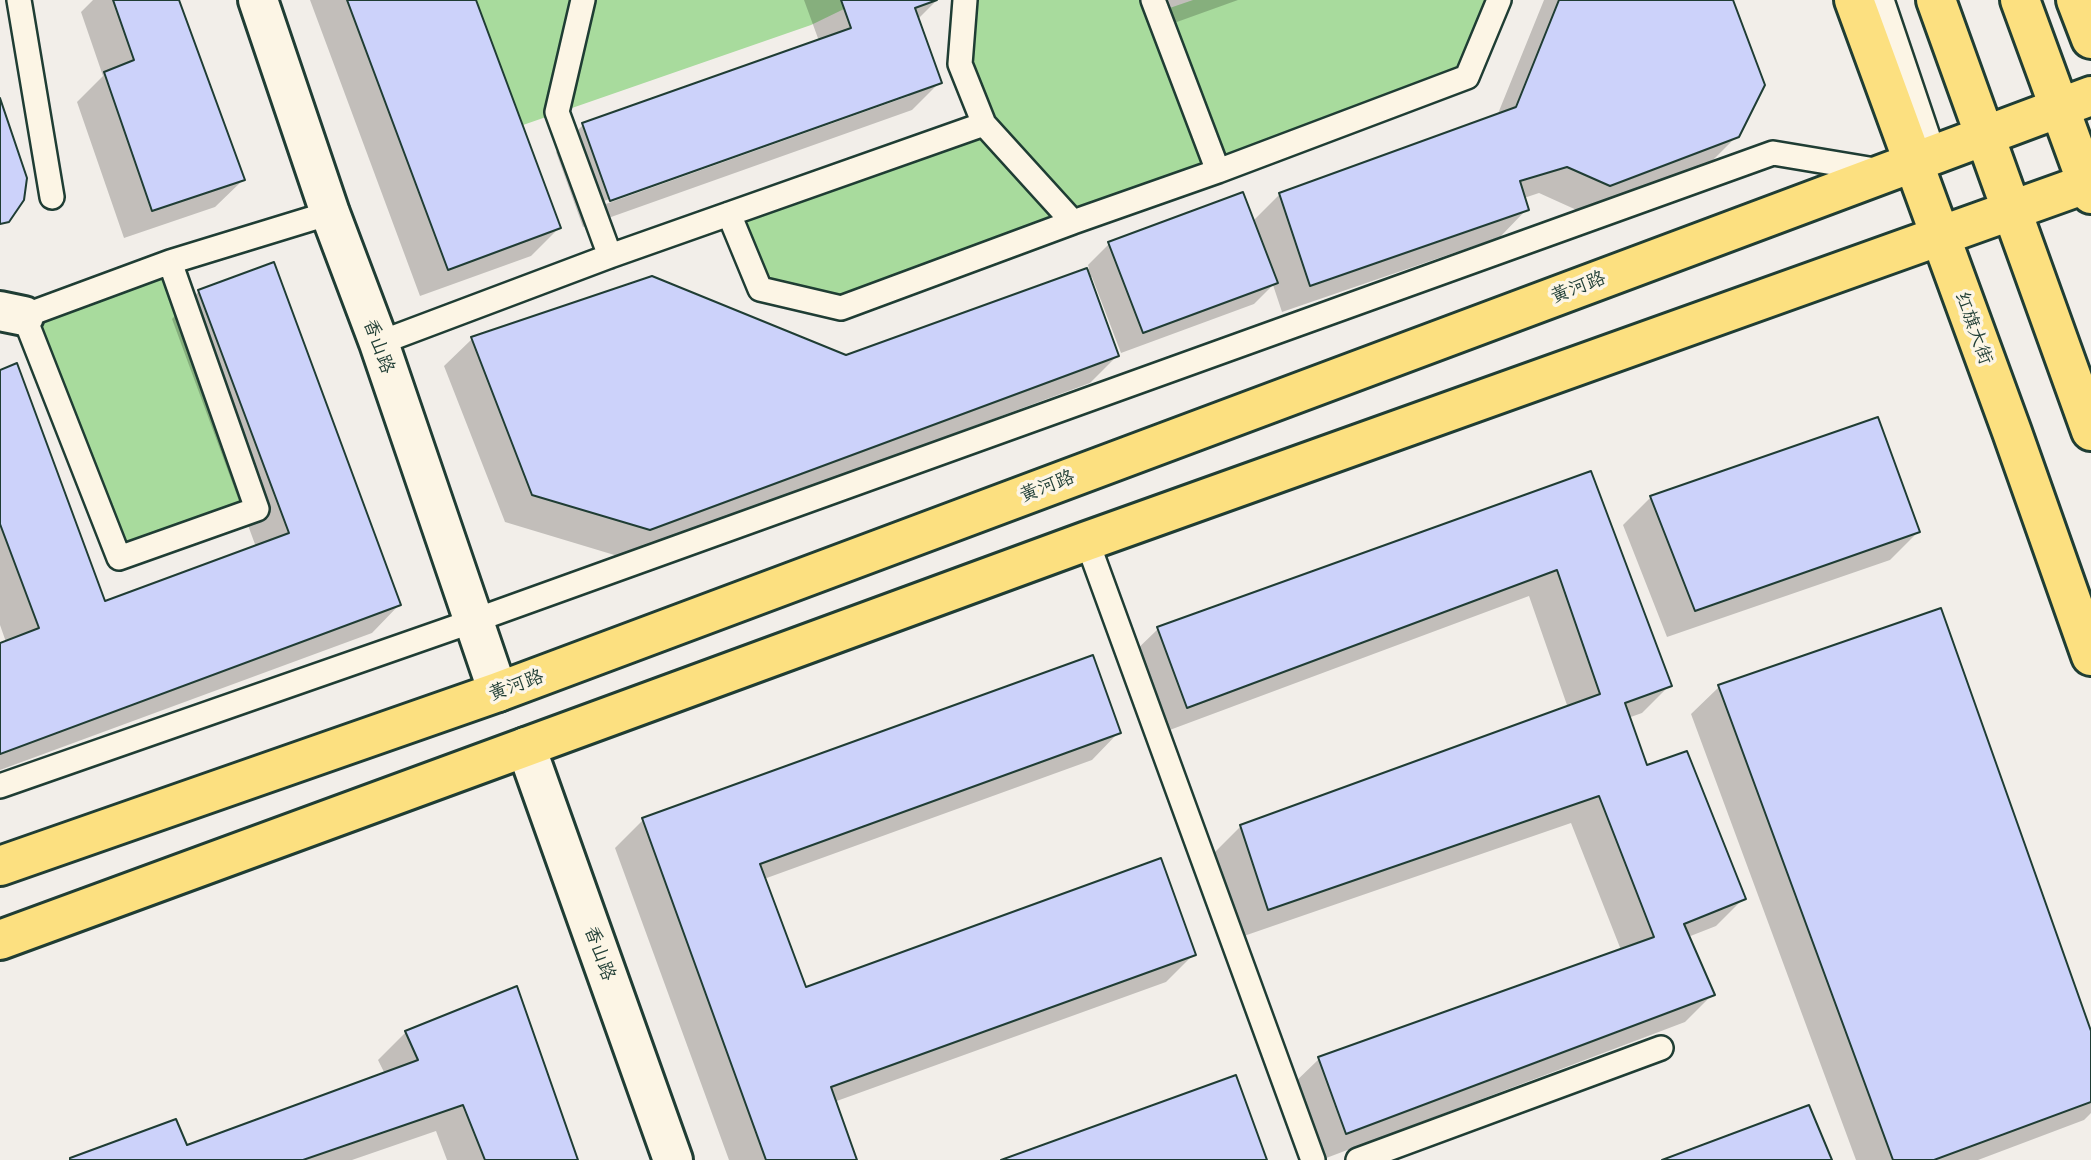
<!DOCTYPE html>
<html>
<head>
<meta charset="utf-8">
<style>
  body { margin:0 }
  canvas { display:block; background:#f2eee9 }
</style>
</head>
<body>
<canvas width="2091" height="1160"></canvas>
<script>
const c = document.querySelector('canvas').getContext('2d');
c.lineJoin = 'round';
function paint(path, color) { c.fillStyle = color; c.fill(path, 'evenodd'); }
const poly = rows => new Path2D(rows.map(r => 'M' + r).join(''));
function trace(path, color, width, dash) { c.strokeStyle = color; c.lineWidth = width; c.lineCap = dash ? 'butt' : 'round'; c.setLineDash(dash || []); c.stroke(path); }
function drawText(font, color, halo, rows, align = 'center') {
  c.font = font + ' Mali,"LXGW WenKai TC",sans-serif'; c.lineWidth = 7; c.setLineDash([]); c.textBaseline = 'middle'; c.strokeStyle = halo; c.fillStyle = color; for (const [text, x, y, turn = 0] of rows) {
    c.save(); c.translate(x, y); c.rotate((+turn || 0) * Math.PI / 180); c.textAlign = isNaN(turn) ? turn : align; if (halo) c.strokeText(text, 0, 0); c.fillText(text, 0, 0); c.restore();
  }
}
paint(poly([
  [476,0,841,0,844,9,811,25,523,125],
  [965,0,1153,0,1158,12,1193,0,1499,0,1467,77,841,308,760,289,729,214,984,124,960,64],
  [170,262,257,509,119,558,29,319]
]), '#a8db9d');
paint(poly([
  [93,0,177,0,243,180,215,207,124,238,77,102,103,76,81,12],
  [310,0,474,0,559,228,531,256,420,296],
  [804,0,937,0,917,20,940,82,912,110,583,227,556,152,583,125,819,41],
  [909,93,909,96,603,205,601,202],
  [1153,0,1238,0,1163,27],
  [1544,0,1732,0,1737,136,1709,164,1581,212,1539,193,1524,198,1527,209,1500,237,1282,312,1273,285,1254,304,1121,353,1092,277,1089,278,1117,356,1090,383,621,557,505,522,444,366,472,339,846,357,1089,269,1088,265,1109,244,1253,221,1280,194,1497,116],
  [199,291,399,605,372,633,0,770,0,644,6,642,0,625,0,371,104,604,256,547,172,319],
  [1590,474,1670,685,1642,713,1628,718,1646,767,1744,898,1716,926,1688,937,1713,994,1685,1022,1321,1160,1291,1086,1319,1059,1621,950,1571,823,1241,937,1213,854,1241,826,1568,708,1529,596,1159,734,1130,656,1158,629],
  [1651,497,1918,532,1890,560,1667,637,1623,525],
  [1719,687,2091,1036,2091,1113,2084,1120,1978,1160,1856,1160,1691,714],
  [1119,732,1092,760,764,879,805,990,1194,954,1166,982,834,1102,855,1160,729,1160,615,848,643,820],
  [406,1032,577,1160,447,1160,436,1131,352,1160,70,1160,186,1147,385,1074,378,1060]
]), '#0003');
const building = poly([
  [113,0,179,0,245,180,152,211,104,72,134,60,113,0],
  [347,0,476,0,561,228,448,270,347,0],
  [841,0,937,0,915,8,942,83,610,201,582,123,851,28,841,0],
  [1559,0,1733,0,1765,85,1739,137,1610,186,1567,167,1520,181,1529,210,1310,286,1279,193,1516,107,1559,0],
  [0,98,27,178,24,200,9,222,0,224,0,98],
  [1243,192,1278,283,1143,333,1108,242,1243,192],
  [274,262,401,605,0,754,0,643,39,628,0,524,0,370,17,363,105,601,289,533,198,290,274,262],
  [1087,268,1119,356,650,530,532,495,471,337,652,276,846,355,1087,268],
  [1878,417,1920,532,1695,611,1650,496,1878,417],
  [1591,471,1672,686,1625,703,1647,765,1687,751,1746,899,1684,924,1715,995,1346,1134,1318,1057,1654,937,1599,796,1268,910,1240,825,1600,694,1557,570,1187,708,1157,627,1591,471],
  [1941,608,2091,1031,2091,1102,1934,1160,1893,1160,1718,685,1941,608],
  [1093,655,1121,733,760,864,806,987,1161,858,1196,955,831,1087,857,1160,766,1160,642,818,1093,655],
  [517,986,578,1160,485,1160,463,1105,303,1160,70,1160,70,1158,176,1119,187,1145,418,1060,405,1031,517,986],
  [1236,1075,1267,1160,1001,1160,1236,1075],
  [1809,1105,1832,1160,1662,1160,1809,1105]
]);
paint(building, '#ccd2fa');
trace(building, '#1f3d34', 2);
const service = poly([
  [19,0,52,197],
  [583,0,557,112,610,256],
  [965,0,960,64,984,124],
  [1882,0,1934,154],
  [1218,171,1467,77,1499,0],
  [729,214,760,289,841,308,1073,222],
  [24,316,119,558,257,509,170,262],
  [13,320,170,262,330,213],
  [379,343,610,256,984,124,1073,222,1218,171,1153,0],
  [1087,541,1313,1160],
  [0,786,473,621,1773,153,1881,171],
  [1358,1160,1661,1048]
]);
const minor = poly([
  [0,311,24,316]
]);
const tertiary = poly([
  [258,0,330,213,379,343,498,692],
  [526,747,673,1160]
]);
const primary = poly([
  [1854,0,2012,432,2091,656],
  [1936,0,2091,431],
  [2020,0,2091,194],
  [2076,0,2091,39],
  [0,866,498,692,2091,96],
  [0,940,1087,541,2091,182]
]);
trace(service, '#1f3d34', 28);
trace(minor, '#1f3d34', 44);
trace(tertiary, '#1f3d34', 44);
trace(primary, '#1f3d34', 44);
trace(service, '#fcf5e5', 23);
trace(minor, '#fcf5e5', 38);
trace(tertiary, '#fcf5e5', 38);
trace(primary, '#fce080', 38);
drawText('19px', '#1f3d34', '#fcf5e5', [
  ["黄河路",1578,287,-21],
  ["红旗大街",1974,328,70],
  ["香山路",379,346,70],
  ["黄河路",1047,486,-21],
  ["黄河路",516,685,-20],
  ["香山路",600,953,70]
]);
</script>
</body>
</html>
